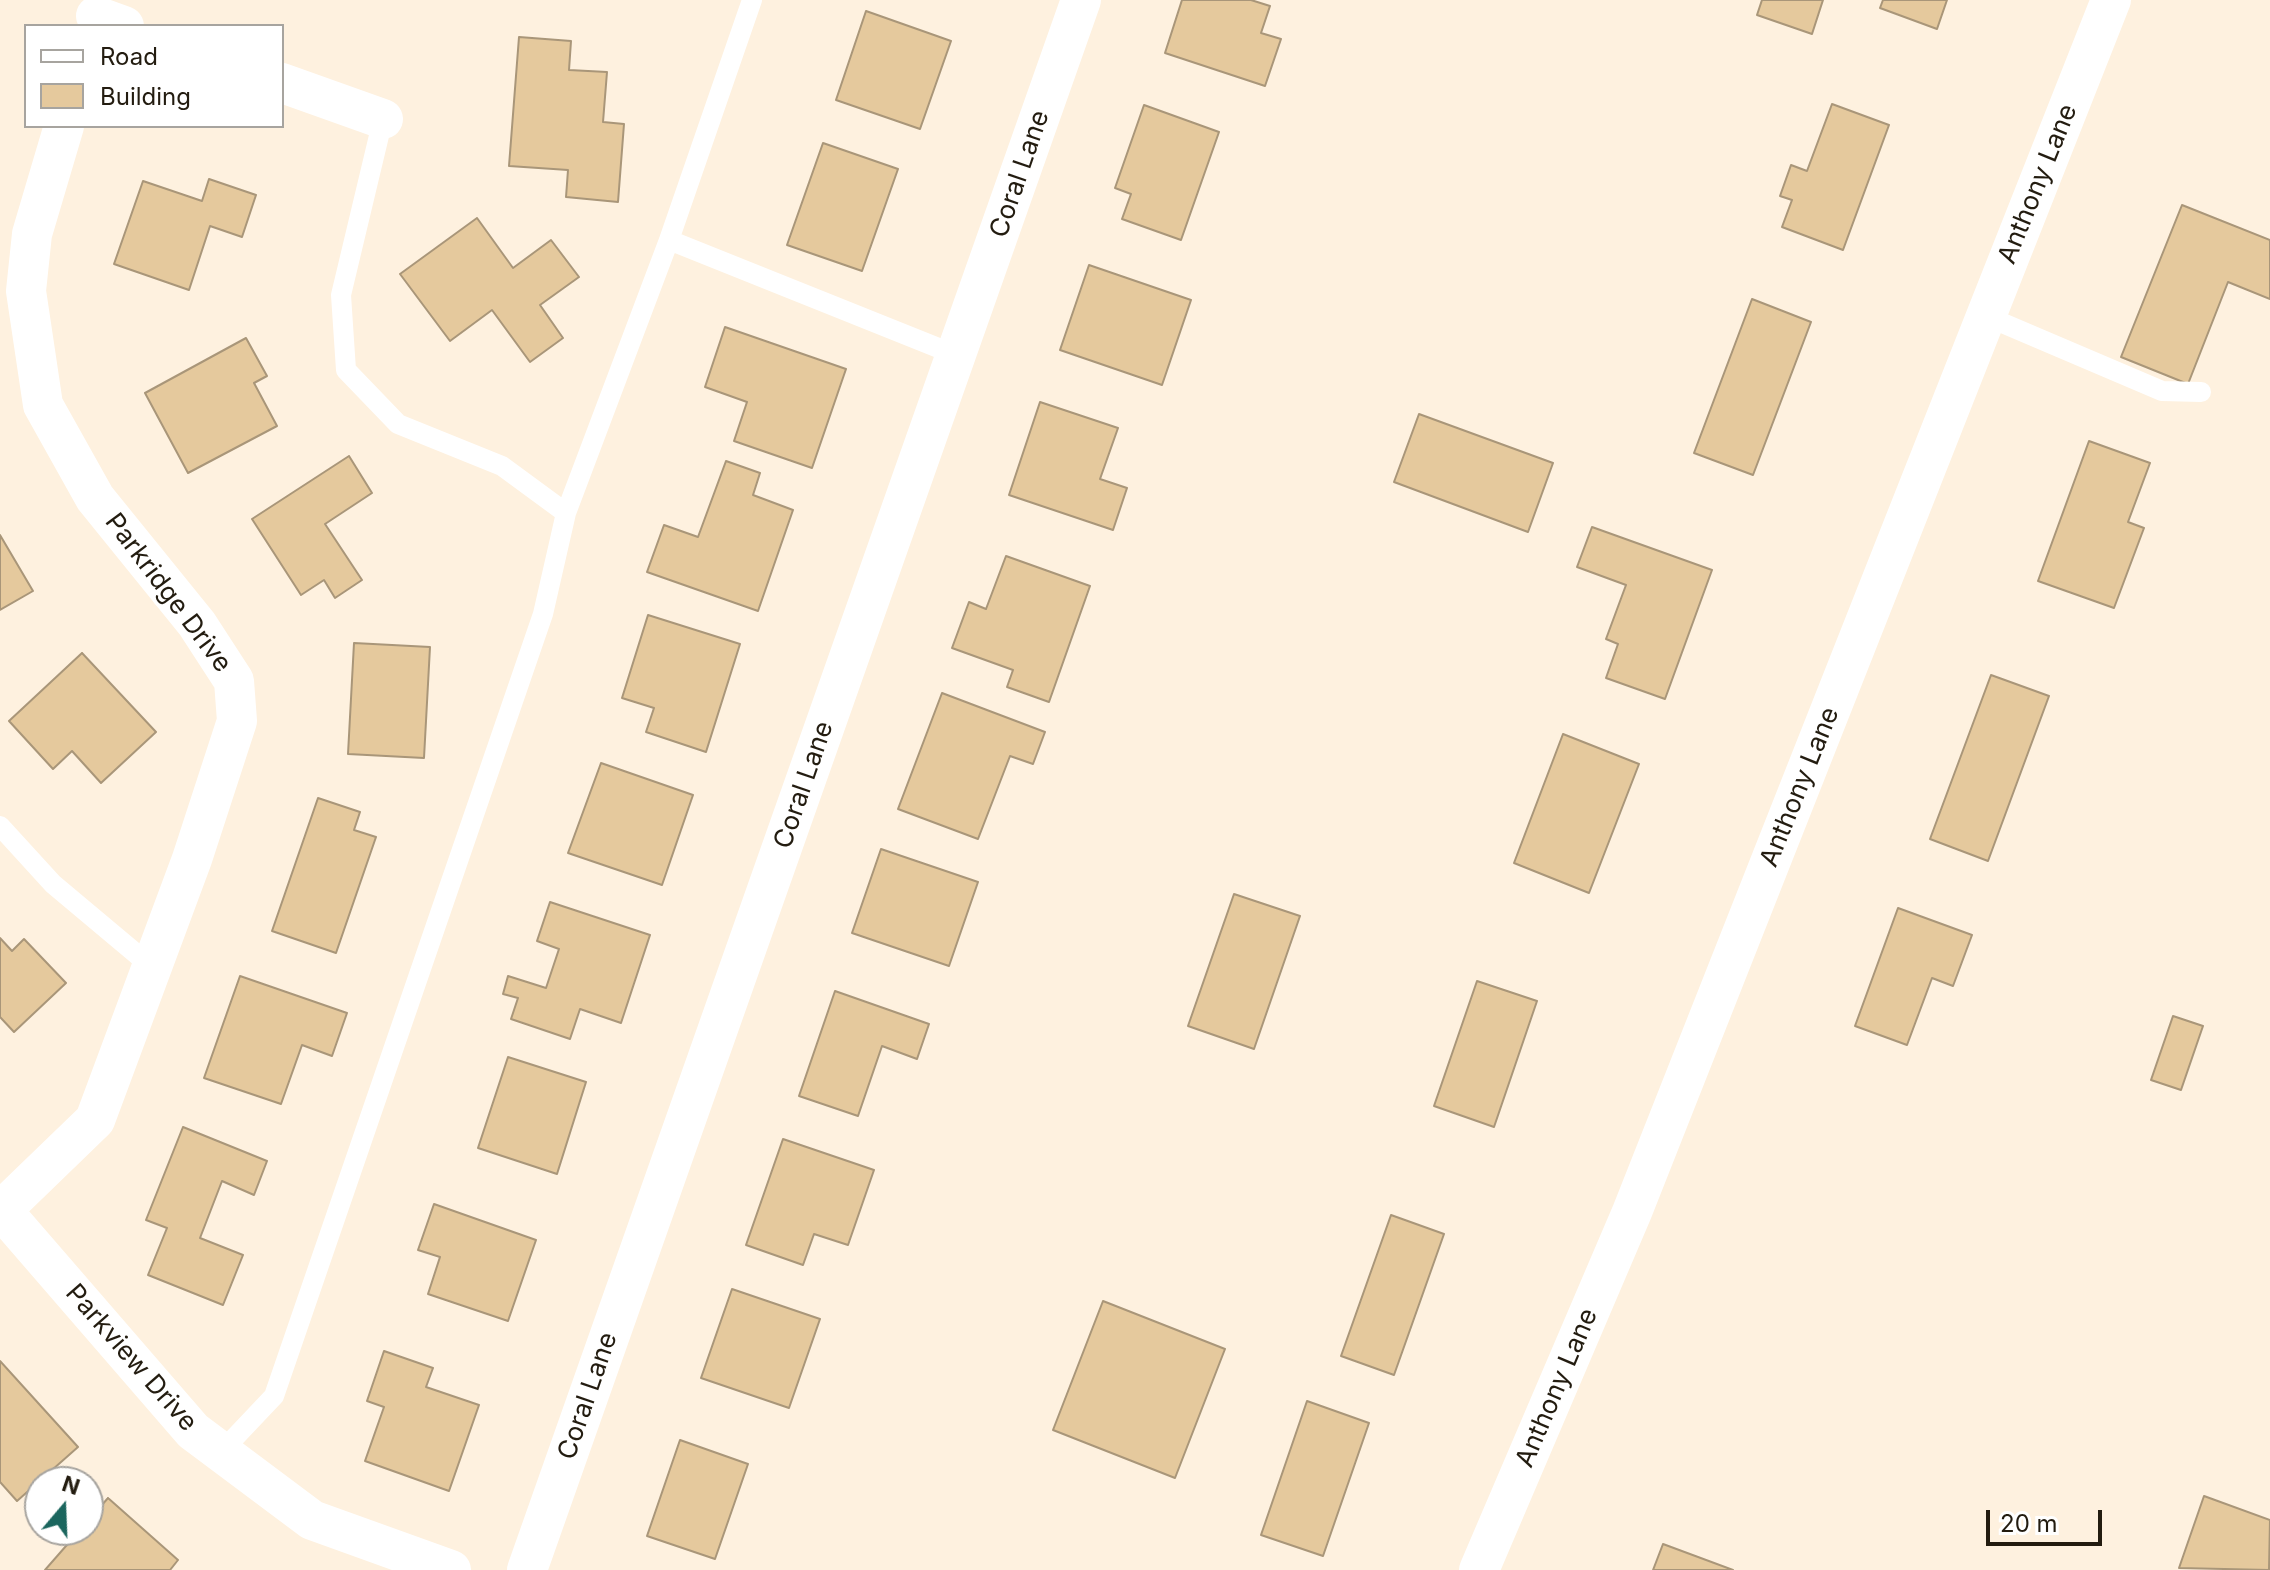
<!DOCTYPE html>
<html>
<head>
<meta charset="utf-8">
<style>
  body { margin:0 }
  #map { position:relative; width:2270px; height:1570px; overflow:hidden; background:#fef1df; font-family:Inter,sans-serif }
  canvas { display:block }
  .legend { position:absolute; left:24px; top:24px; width:260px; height:104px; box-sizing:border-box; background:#fff; border:2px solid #a7a49f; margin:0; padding:10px 14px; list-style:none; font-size:24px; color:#231c10 }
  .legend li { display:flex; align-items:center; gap:16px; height:40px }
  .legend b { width:40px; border:2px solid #a7a49f }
  .north { position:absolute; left:24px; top:1466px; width:80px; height:80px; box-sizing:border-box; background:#fff; border:2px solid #a7a49f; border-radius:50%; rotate:19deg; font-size:22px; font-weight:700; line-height:32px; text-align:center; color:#231c10 }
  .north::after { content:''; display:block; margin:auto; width:28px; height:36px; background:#1b665e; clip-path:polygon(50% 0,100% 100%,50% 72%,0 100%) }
  .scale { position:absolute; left:1986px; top:1510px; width:116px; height:36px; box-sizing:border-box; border:4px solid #231c10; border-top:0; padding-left:10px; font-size:24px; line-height:28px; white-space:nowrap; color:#231c10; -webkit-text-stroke:6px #fff; paint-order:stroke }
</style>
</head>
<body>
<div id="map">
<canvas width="2270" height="1570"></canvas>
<ul class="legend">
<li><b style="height:10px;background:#fff"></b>Road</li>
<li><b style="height:22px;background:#e5c99d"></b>Building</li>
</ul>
<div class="north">N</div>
<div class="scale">20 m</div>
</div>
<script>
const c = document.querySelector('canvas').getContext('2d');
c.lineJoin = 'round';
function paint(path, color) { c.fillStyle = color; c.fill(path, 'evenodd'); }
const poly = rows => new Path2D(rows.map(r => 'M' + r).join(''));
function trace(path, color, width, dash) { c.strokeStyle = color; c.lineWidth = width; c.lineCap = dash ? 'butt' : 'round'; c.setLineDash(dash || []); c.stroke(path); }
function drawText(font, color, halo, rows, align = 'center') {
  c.font = font + ' Inter,sans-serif'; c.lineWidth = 7; c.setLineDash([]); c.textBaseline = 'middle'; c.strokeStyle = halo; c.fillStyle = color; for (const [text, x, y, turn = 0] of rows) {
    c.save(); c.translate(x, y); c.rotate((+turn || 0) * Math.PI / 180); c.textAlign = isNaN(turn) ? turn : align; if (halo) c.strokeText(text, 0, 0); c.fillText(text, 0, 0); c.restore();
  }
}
const building = poly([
  [1182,0,1251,0,1270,6,1261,33,1281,39,1265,86,1165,53,1182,0],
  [1762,0,1823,0,1812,34,1757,15,1762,0],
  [1883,0,1947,0,1937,29,1880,8,1883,0],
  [866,11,951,41,920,129,836,100,866,11],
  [519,37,571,41,569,70,607,72,603,122,624,124,618,202,566,197,568,170,509,166,519,37],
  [1832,104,1889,125,1843,250,1782,227,1792,200,1780,196,1791,165,1807,171,1832,104],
  [1144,105,1219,132,1181,240,1122,219,1131,194,1115,188,1144,105],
  [823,143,898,169,862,271,787,245,823,143],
  [209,179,256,195,242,237,210,226,189,290,114,264,143,181,202,201,209,179],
  [2182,205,2270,240,2270,299,2228,282,2188,384,2121,357,2182,205],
  [477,218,513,268,551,240,579,277,540,305,563,338,530,362,492,310,450,341,400,274,477,218],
  [1089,265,1191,300,1162,385,1060,350,1089,265],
  [1752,299,1811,322,1753,475,1694,453,1752,299],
  [725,327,846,369,812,468,734,441,747,402,705,387,725,327],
  [246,338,267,376,254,383,277,426,188,473,145,393,246,338],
  [1040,402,1118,428,1100,479,1127,488,1113,530,1009,495,1040,402],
  [1419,414,1553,463,1528,532,1394,482,1419,414],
  [2089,441,2150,463,2128,522,2144,528,2114,608,2038,581,2089,441],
  [349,456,372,493,325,524,362,580,335,598,324,580,301,595,252,519,349,456],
  [726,461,760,473,753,495,793,510,758,611,647,572,664,525,698,537,726,461],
  [1592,527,1712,570,1665,699,1606,678,1618,644,1606,639,1626,585,1577,567,1592,527],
  [0,535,33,591,0,610,0,535],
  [1006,556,1090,586,1049,702,1007,687,1013,670,952,648,969,602,986,609,1006,556],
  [648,615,740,644,706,752,646,732,654,708,622,698,648,615],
  [354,643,430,647,424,758,348,754,354,643],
  [82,653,156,732,101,783,72,751,53,769,9,721,82,653],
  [1991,675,2049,696,1988,861,1930,839,1991,675],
  [942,693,1045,732,1033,764,1010,756,978,839,898,809,942,693],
  [1563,734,1639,764,1589,893,1514,863,1563,734],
  [601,763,693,795,662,885,568,853,601,763],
  [318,798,360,812,354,830,376,837,336,953,272,931,318,798],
  [881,849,978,882,949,966,852,933,881,849],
  [1234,894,1300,916,1254,1049,1188,1026,1234,894],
  [550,902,650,935,621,1023,580,1009,570,1039,511,1019,518,998,503,994,508,976,546,988,559,949,537,941,550,902],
  [1898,908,1972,935,1953,986,1932,978,1907,1045,1855,1026,1898,908],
  [0,938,12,951,24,939,66,983,14,1032,0,1017,0,938],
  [240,976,347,1013,332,1056,302,1045,281,1104,204,1078,240,976],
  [1477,981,1537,1001,1494,1127,1434,1106,1477,981],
  [835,991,929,1024,917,1059,882,1046,858,1116,799,1096,835,991],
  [2173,1016,2203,1026,2181,1090,2151,1080,2173,1016],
  [508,1057,586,1082,557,1174,478,1148,508,1057],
  [183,1127,267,1161,254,1195,222,1181,200,1238,243,1255,223,1305,148,1275,167,1228,146,1220,183,1127],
  [783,1139,874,1170,848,1245,814,1234,803,1265,746,1245,783,1139],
  [434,1204,536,1240,508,1321,428,1294,440,1257,418,1250,434,1204],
  [1391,1215,1444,1234,1394,1375,1341,1356,1391,1215],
  [732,1289,820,1319,789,1408,701,1378,732,1289],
  [1103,1301,1225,1349,1175,1478,1053,1430,1103,1301],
  [384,1351,433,1368,426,1387,479,1405,449,1491,365,1461,384,1407,367,1401,384,1351],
  [0,1361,78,1447,17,1501,0,1482,0,1361],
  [1307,1401,1369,1423,1323,1556,1261,1535,1307,1401],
  [680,1440,748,1464,715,1559,647,1536,680,1440],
  [2204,1496,2270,1520,2269,1570,2179,1568,2204,1496],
  [108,1498,178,1560,170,1570,45,1570,80,1530,88,1530,88,1521,108,1498],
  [1663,1544,1733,1570,1653,1570,1663,1544]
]);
paint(building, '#e5c99d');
trace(building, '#a99679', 2);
trace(poly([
  [383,119,341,295,346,370,398,424,502,466,566,513],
  [669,240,956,355],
  [1986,316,2162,391,2201,392],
  [0,826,53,884,152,967],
  [221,1452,274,1396,543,614,566,513,669,240,752,0]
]), '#fff', 20);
trace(poly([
  [96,16,124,26],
  [282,83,383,119],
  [0,1208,193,1431,312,1520,451,1570],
  [2,1210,95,1120,192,859,237,721,234,681,197,624,95,498,43,405,26,291,32,234,64,126],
  [527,1570,1081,0],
  [1479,1570,1632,1212,2111,0]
]), '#fff', 40);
drawText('26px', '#231c10', '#fff', [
  ["Coral Lane",1020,174,-71],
  ["Anthony Lane",2038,184,-68],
  ["Parkridge Drive",168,593,53],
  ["Coral Lane",804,785,-71],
  ["Anthony Lane",1800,787,-68],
  ["Parkview Drive",131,1358,49],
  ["Anthony Lane",1557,1388,-67],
  ["Coral Lane",588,1396,-71]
]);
</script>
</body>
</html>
